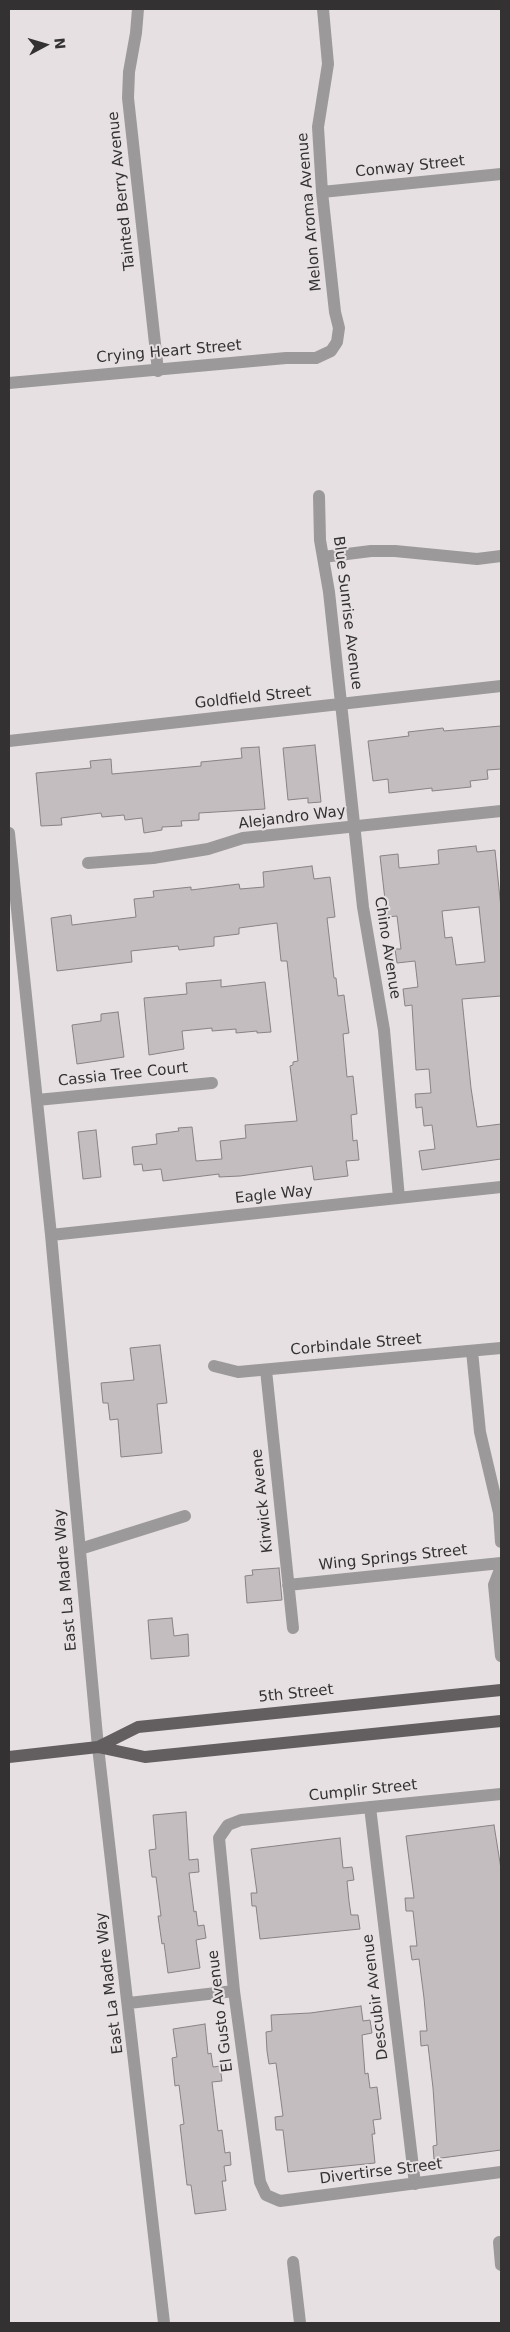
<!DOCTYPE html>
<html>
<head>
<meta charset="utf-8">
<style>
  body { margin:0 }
  #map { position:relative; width:510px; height:2332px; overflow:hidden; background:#e6e0e3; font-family:"DejaVu Sans",sans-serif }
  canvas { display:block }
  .frame { position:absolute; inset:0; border:10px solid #333132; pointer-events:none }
  .north { position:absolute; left:20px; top:20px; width:50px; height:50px; -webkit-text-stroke:4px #e6e0e3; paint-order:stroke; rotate:84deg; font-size:14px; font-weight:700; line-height:20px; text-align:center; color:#333132 }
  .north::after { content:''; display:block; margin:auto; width:18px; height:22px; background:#333132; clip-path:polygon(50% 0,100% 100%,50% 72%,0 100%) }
</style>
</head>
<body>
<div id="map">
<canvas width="510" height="2332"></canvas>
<div class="frame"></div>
<div class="north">N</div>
</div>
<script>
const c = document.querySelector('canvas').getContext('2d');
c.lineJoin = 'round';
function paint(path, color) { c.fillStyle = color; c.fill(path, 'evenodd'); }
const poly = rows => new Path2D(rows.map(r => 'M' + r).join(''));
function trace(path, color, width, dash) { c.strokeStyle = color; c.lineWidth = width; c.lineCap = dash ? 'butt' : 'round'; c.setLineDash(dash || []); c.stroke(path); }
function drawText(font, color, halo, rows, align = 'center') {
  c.font = font + ' "DejaVu Sans",sans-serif'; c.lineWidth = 4; c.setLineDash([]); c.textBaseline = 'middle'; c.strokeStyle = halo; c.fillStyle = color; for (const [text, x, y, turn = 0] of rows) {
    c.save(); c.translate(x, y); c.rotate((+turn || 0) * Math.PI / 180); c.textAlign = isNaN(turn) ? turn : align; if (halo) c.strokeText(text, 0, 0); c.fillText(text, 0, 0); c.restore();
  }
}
const building = poly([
  [501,726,501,769,487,770,488,779,470,781,471,787,432,791,432,788,389,793,388,779,373,781,368,741,409,736,408,732,443,728,444,731,501,726],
  [315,745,321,802,308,803,308,798,288,800,283,748,315,745],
  [259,747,265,809,199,813,199,820,181,821,182,826,162,827,162,830,144,833,142,818,125,820,124,815,102,817,101,813,61,818,62,825,41,826,36,773,91,768,90,761,111,759,112,774,201,766,201,762,242,758,241,748,259,747],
  [476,846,477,852,495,850,501,908,501,996,462,999,471,1088,477,1127,501,1124,501,1159,422,1170,419,1151,435,1149,432,1125,424,1126,422,1107,416,1108,415,1094,431,1093,429,1069,416,1070,412,1005,405,1006,403,989,418,987,415,961,397,963,395,949,401,949,397,916,387,917,380,856,398,854,399,868,439,864,438,850,476,846],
  [479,907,485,962,456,965,452,937,445,938,442,911,479,907],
  [312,866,314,879,330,877,335,917,327,918,334,978,336,978,338,996,344,995,347,1019,349,1033,343,1034,347,1077,353,1076,357,1114,351,1115,353,1141,357,1140,359,1160,346,1161,348,1176,314,1180,312,1166,240,1176,219,1177,219,1174,163,1181,161,1169,143,1171,142,1164,134,1165,132,1147,157,1144,156,1134,179,1131,178,1128,192,1127,196,1161,222,1159,220,1141,246,1138,245,1125,297,1121,290,1066,293,1065,293,1062,298,1061,287,961,281,961,277,923,239,928,239,934,214,937,214,946,179,950,178,946,131,951,132,962,57,971,51,918,71,915,72,925,136,917,134,899,154,897,153,891,191,887,191,890,239,884,240,889,264,887,263,872,312,866],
  [221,980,221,987,265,982,271,1032,257,1033,257,1031,236,1033,236,1029,212,1031,212,1028,182,1031,184,1049,149,1055,144,998,187,994,186,983,221,980],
  [118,1012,124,1057,77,1064,72,1025,101,1021,101,1014,118,1012],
  [96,1130,101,1177,83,1179,78,1132,96,1130],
  [160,1345,167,1403,157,1404,162,1453,121,1457,118,1419,110,1420,108,1403,103,1403,101,1383,134,1380,130,1348,160,1345],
  [279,1568,282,1600,247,1603,245,1576,253,1575,252,1570,279,1568],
  [172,1618,174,1636,188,1634,189,1656,151,1659,148,1620,172,1618],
  [186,1812,189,1860,198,1859,199,1872,189,1873,194,1912,196,1911,198,1926,204,1925,206,1938,196,1940,200,1968,168,1973,164,1943,162,1944,158,1916,161,1916,156,1877,152,1877,149,1850,156,1849,153,1815,186,1812],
  [494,1825,501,1869,501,2150,434,2159,433,2146,437,2145,433,2088,428,2045,421,2046,420,2031,427,2031,424,1998,419,1959,412,1960,410,1946,417,1946,413,1911,406,1911,405,1898,414,1898,406,1836,494,1825],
  [340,1838,343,1868,352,1867,354,1880,347,1881,349,1901,351,1915,358,1915,360,1929,260,1939,256,1906,252,1906,251,1893,257,1893,251,1849,340,1838],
  [361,2006,363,2021,370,2020,372,2033,362,2035,365,2074,368,2073,370,2088,377,2087,381,2119,373,2120,375,2134,372,2134,375,2163,288,2172,283,2130,276,2130,275,2117,283,2116,276,2063,269,2064,267,2051,266,2032,272,2031,271,2015,310,2013,361,2006],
  [205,2024,208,2054,211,2053,213,2067,220,2066,222,2081,212,2082,218,2131,222,2130,225,2153,230,2152,231,2165,224,2166,226,2181,222,2181,226,2210,195,2214,191,2185,187,2185,180,2125,184,2124,179,2085,175,2086,172,2058,177,2057,173,2029,205,2024]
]);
paint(building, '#c3bdc0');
trace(building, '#888285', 1);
trace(poly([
  [138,9,136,33,129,72,128,98,158,371],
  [322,192,501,174],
  [9,383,286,358,316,358,331,351,337,342,339,328,335,312,322,192,318,127,328,64,323,9],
  [319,496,320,540,329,592,363,907,384,1030,399,1198],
  [323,557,371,551,395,551,477,559,501,556],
  [9,741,501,686],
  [9,833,51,1235,98,1747,164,2323],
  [88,863,153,858,208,849,243,838,501,811],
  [37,1100,212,1083],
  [51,1235,501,1187],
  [472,1351,480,1432,499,1513,501,1542],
  [214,1366,238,1372,501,1348],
  [266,1370,293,1628],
  [80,1549,185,1516],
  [501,1567,494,1585,501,1656],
  [288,1585,501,1563],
  [501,1794,241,1820,228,1825,219,1838,234,1991,260,2182,266,2195,280,2201,501,2172],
  [370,1807,415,2184],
  [129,2003,234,1991],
  [499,2242,501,2265],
  [293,2262,300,2323]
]), '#9c999b', 12);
trace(poly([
  [98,1747,138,1727,501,1690],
  [9,1757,98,1747,145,1757,501,1721]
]), '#635e60', 12);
drawText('15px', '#333132', '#e6e0e3', [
  ["Conway Street",410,167,-6],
  ["Tainted Berry Avenue",122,191,-96],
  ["Melon Aroma Avenue",310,212,-95],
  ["Crying Heart Street",169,352,-5],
  ["Blue Sunrise Avenue",347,613,83],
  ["Goldfield Street",253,698,-6],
  ["Alejandro Way",292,818,-7],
  ["Chino Avenue",387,948,81],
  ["Cassia Tree Court",123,1075,-6],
  ["Eagle Way",274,1195,-6],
  ["Corbindale Street",356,1345,-5],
  ["Kirwick Avene",263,1501,-96],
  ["Wing Springs Street",393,1558,-6],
  ["East La Madre Way",66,1580,-95],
  ["5th Street",296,1694,-6],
  ["Cumplir Street",363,1791,-6],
  ["East La Madre Way",110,1983,-97],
  ["Descubir Avenue",376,1997,-97],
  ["El Gusto Avenue",221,2011,-97],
  ["Divertirse Street",381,2172,-7]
]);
</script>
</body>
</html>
